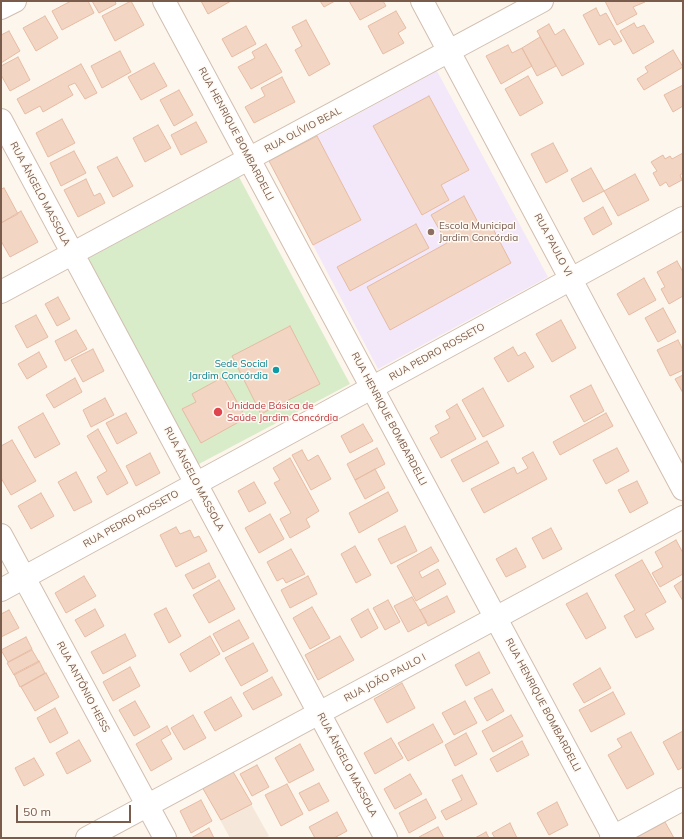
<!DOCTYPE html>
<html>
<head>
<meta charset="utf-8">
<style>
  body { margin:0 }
  #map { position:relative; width:684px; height:839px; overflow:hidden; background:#fdf6ec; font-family:Mulish,sans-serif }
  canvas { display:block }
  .frame { position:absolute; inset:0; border:2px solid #7a5c4d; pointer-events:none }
  .scale { position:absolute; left:16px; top:805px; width:115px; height:18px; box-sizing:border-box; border:2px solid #7a5c4d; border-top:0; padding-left:5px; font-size:12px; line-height:14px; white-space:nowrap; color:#7a5c4d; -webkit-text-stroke:3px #fffaf3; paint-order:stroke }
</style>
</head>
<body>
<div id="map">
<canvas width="684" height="839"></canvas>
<div class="frame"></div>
<div class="scale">50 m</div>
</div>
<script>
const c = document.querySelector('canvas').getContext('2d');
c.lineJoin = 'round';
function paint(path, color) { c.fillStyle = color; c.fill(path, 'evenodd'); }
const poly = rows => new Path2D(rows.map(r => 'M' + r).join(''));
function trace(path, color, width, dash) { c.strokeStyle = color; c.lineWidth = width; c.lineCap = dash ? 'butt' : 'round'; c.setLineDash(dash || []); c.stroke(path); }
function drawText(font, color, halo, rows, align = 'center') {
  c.font = font + ' Mulish,sans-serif'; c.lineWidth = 3; c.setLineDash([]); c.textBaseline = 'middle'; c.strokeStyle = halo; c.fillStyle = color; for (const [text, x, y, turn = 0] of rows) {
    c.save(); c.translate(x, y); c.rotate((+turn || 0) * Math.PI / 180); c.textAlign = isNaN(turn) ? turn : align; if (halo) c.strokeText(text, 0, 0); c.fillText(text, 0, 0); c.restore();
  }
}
paint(poly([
  [232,770,269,836,265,838,230,838,202,787]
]), '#f5e8da');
paint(poly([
  [437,71,548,277,378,369,313,245,361,220,317,136]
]), '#f3e8fa');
paint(poly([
  [239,177,350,384,197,465,87,259]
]), '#d8ecc9');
const building = poly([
  [71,1,88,1,94,13,62,30,52,11,71,1],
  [92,1,115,1,116,4,99,13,92,1],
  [131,1,144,25,115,41,102,16,131,1],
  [201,1,231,1,208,14,201,1],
  [320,1,335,1,324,7,320,1],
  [349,1,383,1,386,6,360,20,349,1],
  [605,1,644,1,645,2,633,7,637,14,617,25,605,1],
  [596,8,600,16,606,13,622,41,614,45,610,39,599,45,583,15,596,8],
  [396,11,406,28,398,33,404,43,383,54,368,26,396,11],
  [45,16,58,38,36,51,23,28,45,16],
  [306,20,330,64,309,76,295,50,302,46,292,27,306,20],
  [634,23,637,28,644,25,654,42,633,54,620,31,634,23],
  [549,24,555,35,564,29,584,64,562,76,537,31,549,24],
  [246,26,256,44,232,57,222,39,246,26],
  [9,31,20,51,1,63,1,35,9,31],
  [540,37,556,66,537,76,522,48,540,37],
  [266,44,282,72,251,89,238,67,255,58,252,52,266,44],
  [508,45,512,53,522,48,532,66,501,84,486,56,508,45],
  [673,50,683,67,644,90,637,79,648,72,645,67,673,50],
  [120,51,131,72,102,88,91,66,120,51],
  [18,57,30,80,10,91,1,75,1,66,18,57],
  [154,63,167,86,141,100,128,77,154,63],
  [81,64,97,93,85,99,75,83,68,86,73,95,43,112,40,106,25,114,17,99,81,64],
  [528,76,543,103,520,116,505,89,528,76],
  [282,77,295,102,254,123,245,107,265,96,261,88,282,77],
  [683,85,683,106,673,112,664,95,683,85],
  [179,90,193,115,174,126,160,100,179,90],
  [429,96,469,170,441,185,449,200,422,215,373,126,429,96],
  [62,119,75,143,48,157,36,133,62,119],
  [196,122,207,142,181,155,171,135,196,122],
  [158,125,171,148,145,162,133,138,158,125],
  [317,136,361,220,313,245,269,161,317,136],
  [553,143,568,171,546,183,531,154,553,143],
  [74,151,86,173,61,186,50,163,74,151],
  [683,153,683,173,680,175,682,180,669,187,666,182,660,186,653,173,657,171,651,162,663,155,665,159,670,156,672,159,683,153],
  [117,157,133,186,113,197,97,167,117,157],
  [591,168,604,191,583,202,571,179,591,168],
  [635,174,649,200,618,216,604,191,635,174],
  [86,179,94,196,100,193,105,203,78,217,64,190,86,179],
  [4,188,18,214,1,223,1,189,4,188],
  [464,196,481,228,490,223,511,263,390,330,367,287,447,243,431,215,464,196],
  [603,207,612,224,593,235,584,218,603,207],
  [21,211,38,242,10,257,1,241,1,223,21,211],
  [416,224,429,248,350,291,337,267,416,224],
  [677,261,683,272,683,296,669,304,661,289,665,287,657,272,677,261],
  [644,278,656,300,629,315,617,294,644,278],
  [58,297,70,319,57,326,45,304,58,297],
  [663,308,676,332,658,342,645,318,663,308],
  [36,315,48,337,27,348,15,326,36,315],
  [561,320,576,348,552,362,536,334,561,320],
  [290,326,320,384,261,414,232,356,290,326],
  [76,330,87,349,65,361,55,341,76,330],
  [678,340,683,350,683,370,670,376,657,350,678,340],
  [513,347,518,356,525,352,534,367,508,382,494,358,513,347],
  [93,349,104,371,83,382,71,360,93,349],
  [39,352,47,367,27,379,18,364,39,352],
  [683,375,683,393,675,379,683,375],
  [223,377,246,418,201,443,182,409,196,402,192,394,223,377],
  [75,378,82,392,54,408,46,395,75,378],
  [591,385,604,411,584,422,570,396,591,385],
  [483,388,504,426,483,437,462,400,483,388],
  [105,398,114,415,91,427,83,410,105,398],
  [457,404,476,439,441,458,430,438,439,433,435,426,450,418,446,411,457,404],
  [43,413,60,444,35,458,18,427,43,413],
  [126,413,137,433,117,444,106,423,126,413],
  [606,413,613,426,560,455,553,442,606,413],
  [363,424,373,441,350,453,341,436,363,424],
  [98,429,128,483,107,495,97,477,107,471,87,436,98,429],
  [12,440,36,481,11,495,1,478,1,446,12,440],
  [487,441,499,463,463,482,451,460,487,441],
  [377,448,385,464,355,480,347,464,377,448],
  [617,448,629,471,606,484,593,460,617,448],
  [302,450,308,461,318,455,331,479,311,490,292,455,302,450],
  [533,452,547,479,484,513,471,489,514,467,517,474,528,468,522,458,533,452],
  [150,453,160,473,136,486,126,466,150,453],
  [290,458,319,511,306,519,310,527,290,538,280,519,291,513,274,483,280,480,273,468,290,458],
  [375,469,385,488,365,499,355,480,375,469],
  [76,472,92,502,74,511,58,482,76,472],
  [637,481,648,503,630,513,618,490,637,481],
  [254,482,266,503,249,512,238,491,254,482],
  [388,492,398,511,359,533,349,513,388,492],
  [41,493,54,516,31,529,18,506,41,493],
  [270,514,284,539,259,553,245,528,270,514],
  [405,526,417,551,391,564,378,539,405,526],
  [176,527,180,534,190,530,194,538,199,536,207,551,176,567,160,535,176,527],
  [551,528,562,549,543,559,532,538,551,528],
  [676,540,683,553,683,574,660,587,652,573,663,567,655,552,676,540],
  [355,546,371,575,356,583,341,554,355,546],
  [431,547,439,561,419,572,422,578,438,569,446,584,416,601,397,566,431,547],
  [516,548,526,567,506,577,496,559,516,548],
  [291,549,305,574,286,583,283,578,277,581,267,562,291,549],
  [642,560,666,602,645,614,654,629,636,638,624,616,635,610,615,575,642,560],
  [209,563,216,577,193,589,185,575,209,563],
  [84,576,96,596,66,613,55,593,84,576],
  [308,576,317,594,290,608,281,590,308,576],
  [219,580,235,609,209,623,193,595,219,580],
  [683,580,683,601,674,586,683,580],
  [587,593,606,628,586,639,566,604,587,593],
  [447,596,455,612,428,626,420,610,447,596],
  [412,597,427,622,408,632,394,606,412,597],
  [388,600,400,622,385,630,373,608,388,600],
  [312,607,330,638,310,649,293,618,312,607],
  [166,608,181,636,169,643,154,614,166,608],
  [95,609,104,626,85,637,75,620,95,609],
  [368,609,378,628,361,638,351,619,368,609],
  [9,610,19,628,1,637,1,614,9,610],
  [239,620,249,638,223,652,213,634,239,620],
  [125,634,136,656,103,674,91,652,125,634],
  [210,636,220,654,190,672,180,654,210,636],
  [340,636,354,660,318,680,305,655,340,636],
  [26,637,32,649,8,662,1,650,26,637],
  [253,643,268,671,241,686,225,658,253,643],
  [32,650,39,662,14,675,7,663,32,650],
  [479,652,490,673,466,686,455,665,479,652],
  [39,661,45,673,20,687,14,674,39,661],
  [130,667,140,686,113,701,103,682,130,667],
  [600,668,611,688,584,703,573,684,600,668],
  [46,673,59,697,35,711,21,687,46,673],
  [272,677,282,695,253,710,243,693,272,677],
  [402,683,415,708,387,723,374,699,402,683],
  [492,689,504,711,487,721,474,698,492,689],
  [613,692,625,714,591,732,579,710,613,692],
  [231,697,242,716,215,731,204,712,231,697],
  [135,701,150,727,134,736,119,710,135,701],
  [465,701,477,723,454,735,442,713,465,701],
  [55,708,68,733,50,743,37,718,55,708],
  [193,715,206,738,184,750,171,728,193,715],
  [511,715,523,736,493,752,482,731,511,715],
  [433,724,443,742,408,761,398,743,433,724],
  [167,726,171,734,161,740,172,759,151,771,136,744,167,726],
  [683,731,683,767,678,770,663,742,683,731],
  [631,732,654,774,627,789,608,755,622,747,617,739,631,732],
  [466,733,477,754,455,766,445,745,466,733],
  [391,738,403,758,375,774,364,753,391,738],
  [79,740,91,761,67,774,56,753,79,740],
  [522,741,529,755,497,772,490,759,522,741],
  [300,744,314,770,289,783,275,758,300,744],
  [34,758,44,775,24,786,15,768,34,758],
  [257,765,269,787,252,796,240,774,257,765],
  [232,770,252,804,221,820,202,787,232,770],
  [410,774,422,794,395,809,384,789,410,774],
  [462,775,477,804,446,820,441,811,462,800,452,780,462,775],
  [319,783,329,801,309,811,299,793,319,783],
  [287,784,303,814,281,826,265,795,287,784],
  [426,799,436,818,409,833,399,813,426,799],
  [201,800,212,821,191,833,180,811,201,800],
  [557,802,568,825,549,835,537,813,557,802],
  [337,812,347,831,334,838,315,838,309,827,337,812],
  [665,822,674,838,637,838,637,837,665,822],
  [510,823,517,838,495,838,492,833,510,823],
  [438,827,444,838,419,838,419,837,438,827],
  [209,828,214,838,191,838,209,828],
  [486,832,489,838,475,838,486,832]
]);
paint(building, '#f3d5c3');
trace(building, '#e6bba3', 1);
const minor = poly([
  [164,1,614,838],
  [422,1,683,489],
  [1,8,15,1],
  [1,120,386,838],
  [1,292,542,1],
  [1,535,165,838],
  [1,590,683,218],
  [87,838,683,517],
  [611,838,683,799]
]);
trace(minor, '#d1beb0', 24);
trace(minor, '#fff', 22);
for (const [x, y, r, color] of [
  [431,232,4,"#8d6e63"],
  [276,370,4,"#0f9aa8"],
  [218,412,5,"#e0444e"]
]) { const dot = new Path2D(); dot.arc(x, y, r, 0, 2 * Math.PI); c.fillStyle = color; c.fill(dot); trace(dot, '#fffaf3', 1.5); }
drawText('10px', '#7a5c4d', '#fffaf3', [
  ["RUA OLÍVIO BEAL",303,130,-28],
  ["RUA HENRIQUE BOMBARDELLI",236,134,62],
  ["RUA ÂNGELO MASSOLA",40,194,62],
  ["RUA PAULO VI",553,245,62],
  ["RUA PEDRO ROSSETO",437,352,-29],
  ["RUA HENRIQUE BOMBARDELLI",389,419,62],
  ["RUA ÂNGELO MASSOLA",194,479,62],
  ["RUA PEDRO ROSSETO",131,519,-29],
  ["RUA JOÃO PAULO I",385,678,-28],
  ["RUA ANTÔNIO HEISS",83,687,62],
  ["RUA HENRIQUE BOMBARDELLI",543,705,62],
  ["RUA ÂNGELO MASSOLA",347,765,62]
]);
drawText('10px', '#785e54', '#fffaf3', [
  ["Escola Municipal",439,226],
  ["Jardim Concórdia",439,238]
], 'left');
drawText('10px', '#0d838f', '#fffaf3', [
  ["Sede Social",268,364],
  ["Jardim Concórdia",268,376]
], 'right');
drawText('10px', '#be3a42', '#fffaf3', [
  ["Unidade Básica de",227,406],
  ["Saúde Jardim Concórdia",227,418]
], 'left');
</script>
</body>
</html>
